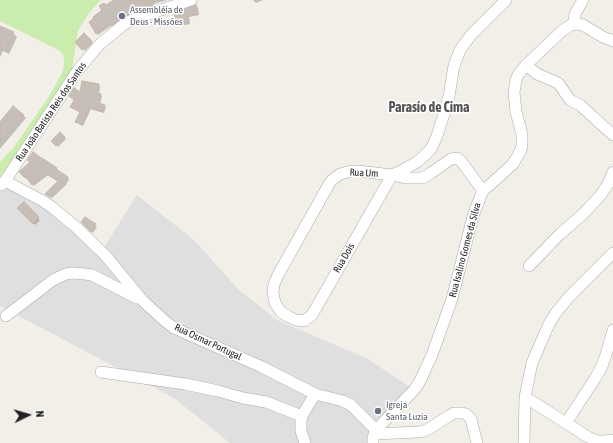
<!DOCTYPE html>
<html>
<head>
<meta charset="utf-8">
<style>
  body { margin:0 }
  #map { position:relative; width:613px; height:443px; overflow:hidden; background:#f2efe8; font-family:"Asap Condensed",sans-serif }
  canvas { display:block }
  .north { position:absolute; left:8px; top:395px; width:40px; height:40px; -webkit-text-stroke:3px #fff; paint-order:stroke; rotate:85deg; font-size:11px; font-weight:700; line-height:16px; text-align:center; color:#222 }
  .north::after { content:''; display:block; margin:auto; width:14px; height:18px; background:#222; clip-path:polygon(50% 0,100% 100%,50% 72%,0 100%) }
</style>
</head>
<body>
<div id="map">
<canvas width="613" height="443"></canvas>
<div class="north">N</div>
</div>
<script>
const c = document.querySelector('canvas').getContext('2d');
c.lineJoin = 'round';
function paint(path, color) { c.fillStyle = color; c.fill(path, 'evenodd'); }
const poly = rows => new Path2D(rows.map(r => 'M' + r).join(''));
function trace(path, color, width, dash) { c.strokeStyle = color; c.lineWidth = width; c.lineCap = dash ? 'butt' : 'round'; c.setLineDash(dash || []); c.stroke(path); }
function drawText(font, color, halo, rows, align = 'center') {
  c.font = font + ' "Asap Condensed",sans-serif'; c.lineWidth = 3; c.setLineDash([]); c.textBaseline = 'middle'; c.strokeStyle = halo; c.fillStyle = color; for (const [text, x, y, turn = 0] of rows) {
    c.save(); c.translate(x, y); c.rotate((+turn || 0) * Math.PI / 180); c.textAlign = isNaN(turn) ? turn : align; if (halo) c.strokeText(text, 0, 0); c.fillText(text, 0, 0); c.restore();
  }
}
paint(poly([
  [7,183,103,249,137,195,194,240,238,289,277,320,368,359,411,388,392,408,369,426,369,443,230,443,174,398,0,306,0,191]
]), '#e0dfdf');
paint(poly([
  [0,0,101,0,98,3,89,13,78,31,72,69,22,148,0,177,0,162,14,147,48,98,62,73,64,66,64,60,63,55,59,50,0,21]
]), '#caedae');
paint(poly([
  [116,0,167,0,154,4,155,6,113,27,112,25,98,35,97,33,103,11,106,6],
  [253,0,263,0,256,3],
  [196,6,198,8,199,15,189,17,190,24,180,26,178,24,176,14],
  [0,27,13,33,17,37,9,54,3,51,0,57],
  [84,34,93,43,85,51,76,42],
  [83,82,99,85,100,87,99,94,102,96,100,104,106,107,104,113,91,109,83,126,77,122,81,112,81,94],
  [13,108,26,118,0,149,0,124],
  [60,133,66,139,58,147,52,141],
  [56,169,58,171,69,179,66,185,52,198,48,196,59,182,48,175,34,186,21,172],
  [24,203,40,220,35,225,19,208],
  [85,218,97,227,93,233,82,222]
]), '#0003');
const building = poly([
  [114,0,153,0,154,5,127,15,111,26,110,24,96,34,89,22,94,18,93,17,102,10,99,6,104,3,106,5,114,0],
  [196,5,198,14,187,16,189,22,177,24,174,13,196,5],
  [0,26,14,32,5,51,0,49,0,26],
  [84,33,92,41,82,50,75,42,84,33],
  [82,81,99,84,98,93,101,94,99,103,105,105,102,112,89,108,82,125,75,122,80,112,70,107,74,100,69,96,74,88,80,92,82,81],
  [13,106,24,115,0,144,0,122,13,106],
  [60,132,65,137,56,146,51,141,60,132],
  [33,152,41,158,42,158,57,168,56,169,68,177,64,183,50,197,45,194,58,181,46,174,32,185,26,177,25,178,19,172,30,162,27,160,33,152],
  [24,202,39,217,33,224,17,208,24,202],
  [85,217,96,224,91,232,81,222,85,217]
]);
paint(building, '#c7bfb7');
trace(building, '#c5b7aa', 1);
const minor = poly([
  [574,24,575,14,583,0],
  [526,65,537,74,554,81,559,84,570,100,580,105,613,135],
  [5,181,43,201,53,208,77,228,105,255,143,301,165,321,174,328,262,367,315,394,343,401,351,405,376,430],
  [1,185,5,181,78,70,99,45,123,25,130,21,149,14,191,0],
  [483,191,461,161,457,158,451,159,431,173,423,178,405,178,392,175,358,171,351,171,340,174,331,181,328,186,278,275,274,284,273,293,275,303,281,312,289,317,296,320,304,321,312,315,392,175,401,171,417,162,424,156,431,149,437,136,444,114,449,96,454,66,460,50,471,35,506,0],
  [613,253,568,298,555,314,549,324,532,363,525,397,588,437,598,441,604,441,613,440],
  [529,266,560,234,583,214,600,196,608,184,613,172],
  [6,316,53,280,66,274,72,273,85,274,92,275,137,298],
  [101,372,185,384,218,391,243,398,266,402,302,416,315,394],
  [302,416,301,421,301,431,305,443],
  [566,423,596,377,602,366,606,355,613,330],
  [374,434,418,432,424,431,430,428,449,416,454,413,462,413,466,414,471,419,477,443],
  [373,443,373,438,376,430,415,389,420,381,432,355,452,299,473,216,481,195,483,191,513,164,521,150,522,145,522,134,516,112,514,92,516,80,518,75,526,65,563,30,571,25,578,24,583,25,603,37,613,41],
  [524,443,525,397]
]);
trace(minor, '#a9a9a9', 12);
trace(minor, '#fff', 11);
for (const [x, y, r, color] of [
  [122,16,4,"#6b7280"],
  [378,411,4,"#6b7280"]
]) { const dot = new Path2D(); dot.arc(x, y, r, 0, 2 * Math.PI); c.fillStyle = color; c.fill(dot); trace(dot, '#fff', 1.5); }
drawText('10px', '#5b616d', '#fff', [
  ["Assembléia de",130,10],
  ["Deus - Missões",130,22],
  ["Igreja",386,405],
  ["Santa Luzia",386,417]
], 'left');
drawText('10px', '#222', '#fff', [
  ["Rua João Batista Reis dos Santos",51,112,-56],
  ["Rua Um",364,173,3],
  ["Rua Isalino Gomes da Silva",465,250,-75],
  ["Rua Dois",344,258,-60],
  ["Rua Osmar Portugal",208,342,25]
]);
drawText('bold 14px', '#555', '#fff', [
  ["Parasío de Cima",429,108]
]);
</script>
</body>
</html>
